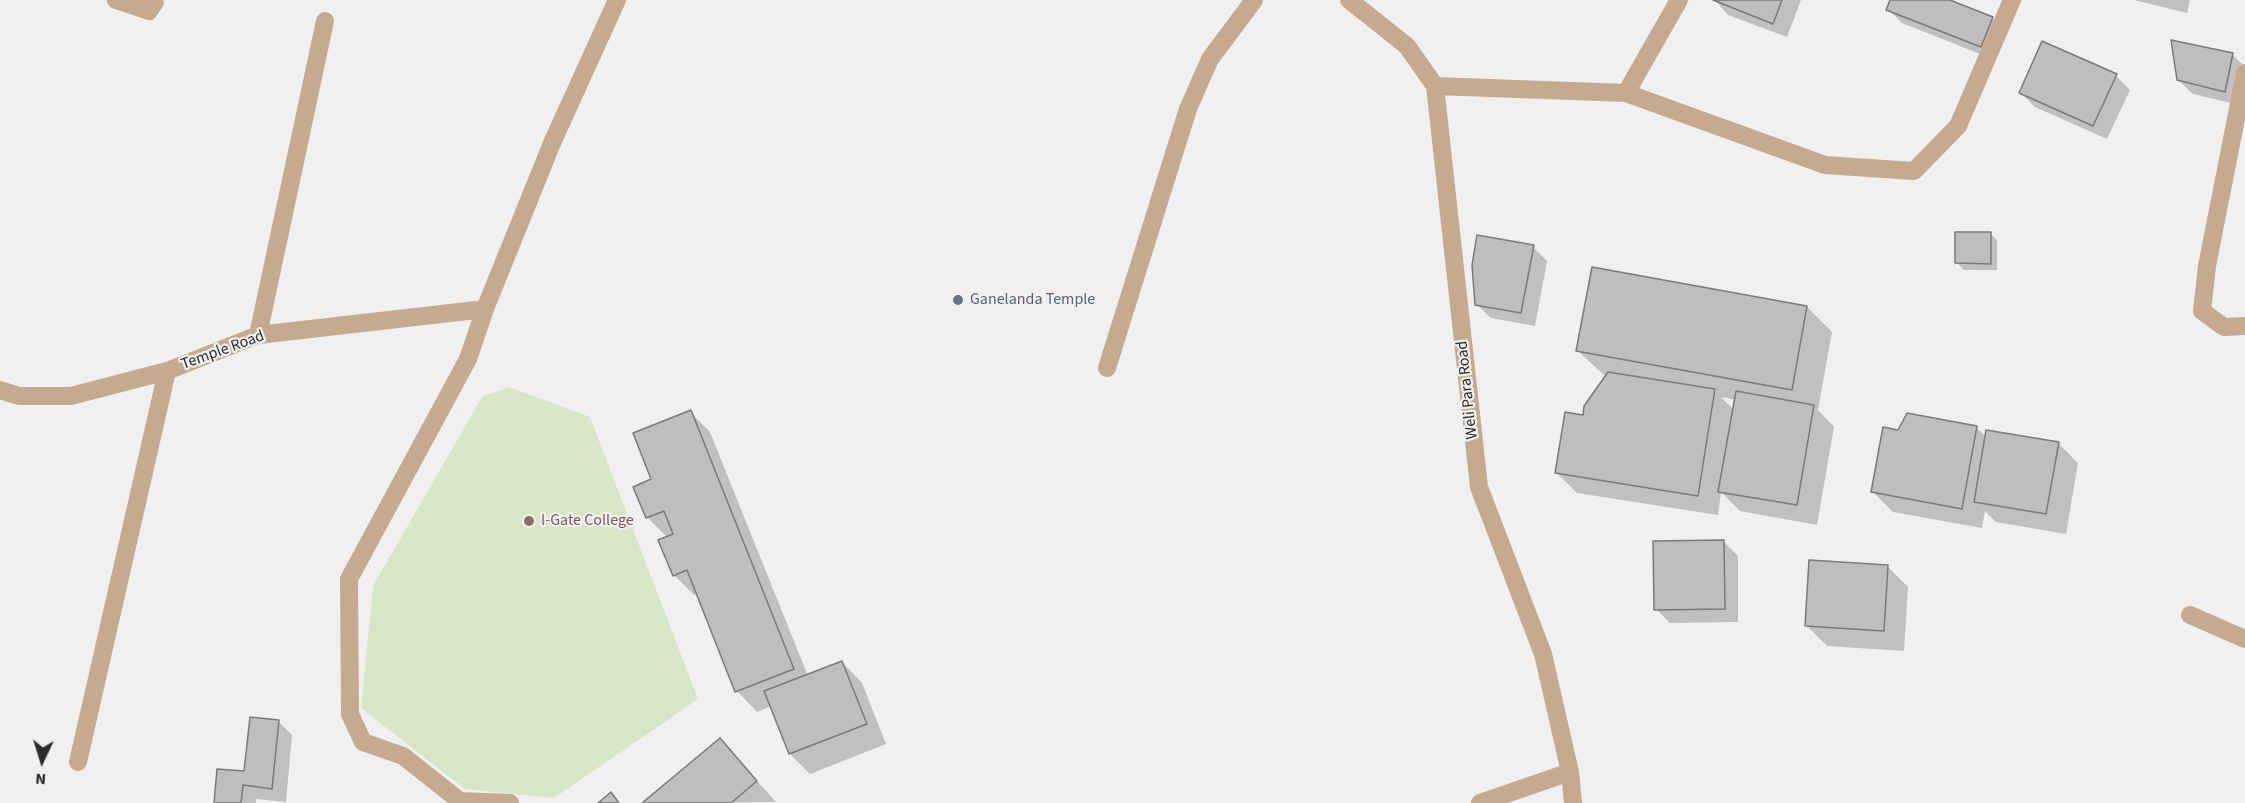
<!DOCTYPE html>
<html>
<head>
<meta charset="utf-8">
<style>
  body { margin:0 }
  #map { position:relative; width:2245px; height:803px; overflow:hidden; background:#f0f0f1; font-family:"Source Sans 3",sans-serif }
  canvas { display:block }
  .north { position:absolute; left:12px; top:731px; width:60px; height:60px; -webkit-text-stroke:4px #f0f0f1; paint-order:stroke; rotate:184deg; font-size:16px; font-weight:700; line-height:24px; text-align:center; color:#2c2c2c }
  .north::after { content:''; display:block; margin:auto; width:21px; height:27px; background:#2c2c2c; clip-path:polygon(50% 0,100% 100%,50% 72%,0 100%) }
</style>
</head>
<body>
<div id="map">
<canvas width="2245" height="803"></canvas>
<div class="north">N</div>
</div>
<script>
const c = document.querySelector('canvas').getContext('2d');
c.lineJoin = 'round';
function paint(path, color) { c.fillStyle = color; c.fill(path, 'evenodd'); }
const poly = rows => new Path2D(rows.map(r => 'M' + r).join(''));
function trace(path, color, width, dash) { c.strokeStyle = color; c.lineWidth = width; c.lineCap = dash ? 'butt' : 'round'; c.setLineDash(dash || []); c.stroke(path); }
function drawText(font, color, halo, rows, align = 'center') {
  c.font = font + ' "Source Sans 3",sans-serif'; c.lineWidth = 4.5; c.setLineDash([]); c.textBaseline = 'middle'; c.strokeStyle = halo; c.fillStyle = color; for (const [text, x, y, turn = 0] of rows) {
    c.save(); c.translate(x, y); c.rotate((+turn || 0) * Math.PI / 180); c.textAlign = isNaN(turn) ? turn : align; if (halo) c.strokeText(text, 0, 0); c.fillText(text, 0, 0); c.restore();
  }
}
paint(poly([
  [509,387,590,417,698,699,554,798,465,789,361,708,373,586,482,397]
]), '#d9e5c7');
paint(poly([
  [1715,0,1801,0,1787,37,1728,15],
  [1891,0,1946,0,1992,18,2006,32,1995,60,1902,23,1888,9],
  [2134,0,2190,0,2187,13],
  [2232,54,2245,67,2239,105,2193,94,2178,80],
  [2116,76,2130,90,2107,139,2035,107,2021,93],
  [1990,233,1997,240,1997,270,1964,270,1957,263],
  [1533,247,1547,261,1535,326,1491,318,1476,304],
  [1807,307,1832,332,1818,410,1834,427,1817,525,1740,511,1721,492,1718,515,1577,493,1556,472,1606,377,1578,351],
  [1721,397,1736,400,1734,410],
  [690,412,710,432,808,676,842,662,862,683,886,744,810,774,790,754,771,706,757,712,737,691,698,594,694,595,674,575,668,538,647,517,653,480],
  [1908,415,1977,428,1986,437,2058,443,2078,463,2066,534,1996,522,1985,511,1982,528,1893,512,1873,492],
  [1724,542,1738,556,1738,622,1670,623,1656,609],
  [1888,567,1908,587,1904,651,1827,646,1806,625],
  [278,721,292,735,286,802,256,799,256,803,215,803,246,773],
  [720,740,776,802,644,803]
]), '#0003');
const building = poly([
  [1713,0,1782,0,1773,24,1713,0],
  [1890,0,1950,0,1993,17,1981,47,1886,10,1890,0],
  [2171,40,2233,53,2225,92,2177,80,2171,40],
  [2042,41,2117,74,2093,126,2019,93,2042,41],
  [1955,232,1991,232,1991,264,1955,263,1955,232],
  [1477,235,1534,245,1521,313,1475,305,1472,265,1477,235],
  [1592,267,1807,306,1792,390,1576,351,1592,267],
  [1608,372,1715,389,1698,496,1555,473,1565,412,1583,415,1584,406,1608,372],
  [1736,391,1814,405,1797,505,1718,492,1736,391],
  [691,410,794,669,735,692,687,570,673,576,658,540,673,534,664,511,646,518,633,487,651,479,633,433,691,410],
  [1907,413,1977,426,1962,509,1871,492,1883,427,1898,430,1907,413],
  [1986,430,2059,442,2046,514,1974,502,1986,430],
  [1724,540,1725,609,1654,610,1653,541,1724,540],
  [1809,560,1888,565,1884,631,1805,626,1809,560],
  [842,661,867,724,789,754,764,691,842,661],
  [250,717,279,720,272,789,243,785,241,803,214,803,217,769,244,771,250,717],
  [720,738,757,781,731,803,642,803,720,738],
  [611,792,619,803,598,803,611,792]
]);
paint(building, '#bfbebd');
trace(building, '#7a7978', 1.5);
trace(poly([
  [116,0,149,11,155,2],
  [1349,0,1407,46,1435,86,1479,487,1543,654,1570,772,1573,803],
  [2245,73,2207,266,2202,311,2224,327,2245,326],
  [1435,86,1626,93,1825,165,1914,171,1958,126,2012,0],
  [1626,93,1679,0],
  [258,335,325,21],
  [1107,368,1188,109,1210,59,1254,0],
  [0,390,19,396,71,396,167,371,258,335,485,309],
  [2190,615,2245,639],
  [78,762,167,371],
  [510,803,460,801,403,756,363,742,350,714,349,579,468,359,485,309,552,143,617,0],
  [1480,803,1570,772]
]), '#c5aa90', 18);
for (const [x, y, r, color] of [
  [958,300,6,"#6b7280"],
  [529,521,6,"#8d6e63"]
]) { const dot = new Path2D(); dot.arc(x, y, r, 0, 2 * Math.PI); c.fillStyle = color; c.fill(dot); trace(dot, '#f0f0f1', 2); }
drawText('16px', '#5b616d', '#f0f0f1', [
  ["Ganelanda Temple",970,300]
], 'left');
drawText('16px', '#2c2c2c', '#f0f0f1', [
  ["Temple Road",223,351,-20],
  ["Weli Para Road",1468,390,-96]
]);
drawText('16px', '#785e54', '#f0f0f1', [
  ["I-Gate College",541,521]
], 'left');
</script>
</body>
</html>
